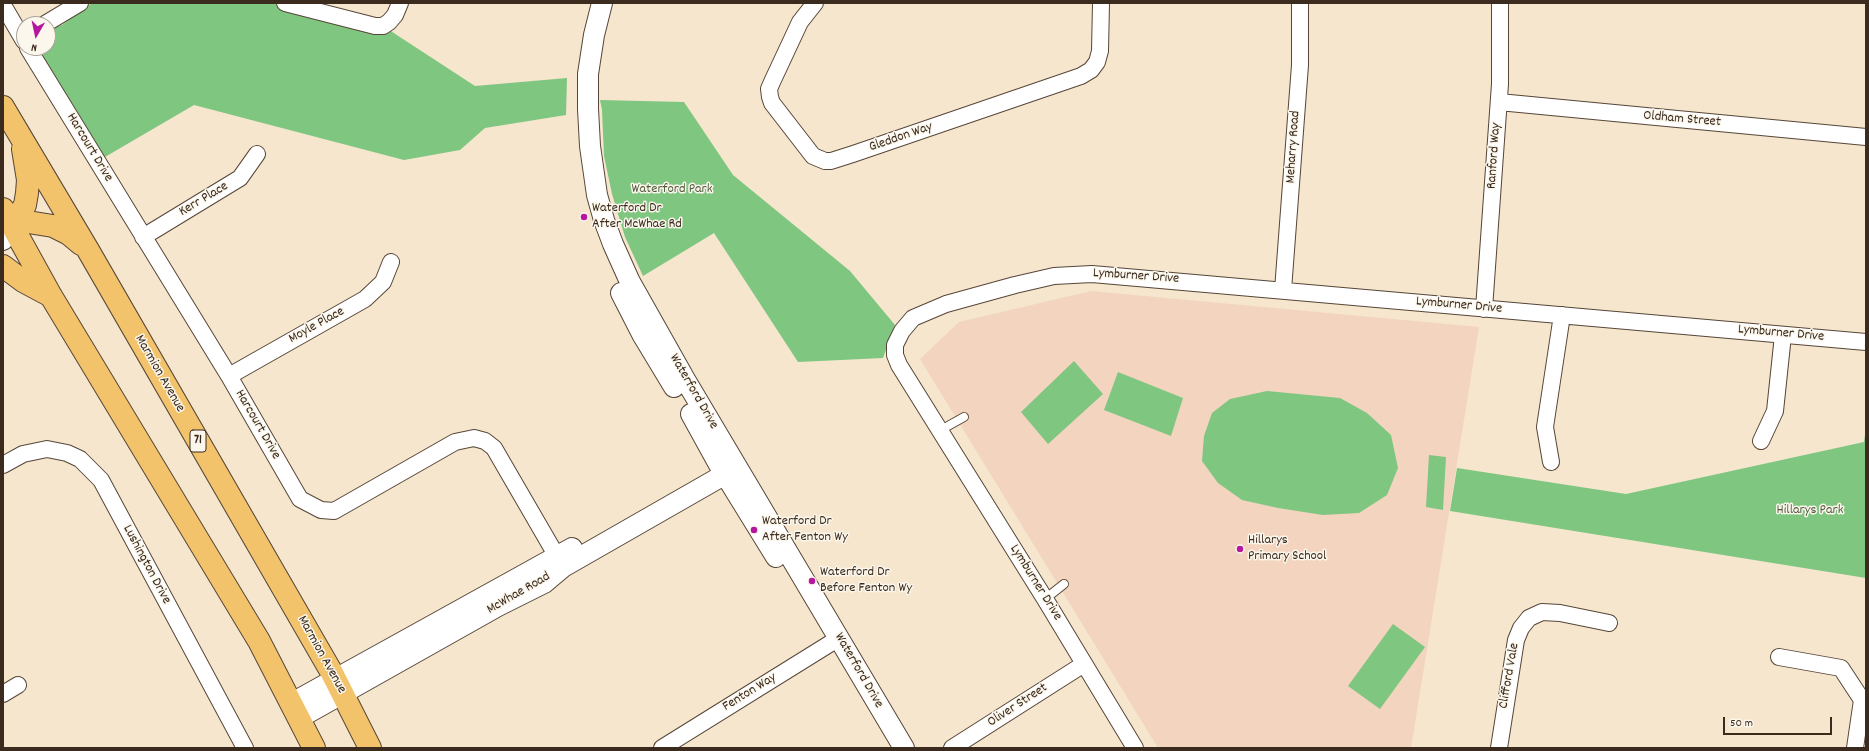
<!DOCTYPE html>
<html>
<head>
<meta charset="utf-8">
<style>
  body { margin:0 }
  #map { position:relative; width:1869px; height:751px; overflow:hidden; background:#f5e6cd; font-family:Dekko,sans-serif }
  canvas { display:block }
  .frame { position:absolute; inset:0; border:4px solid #3b2a1e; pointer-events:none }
  .north { position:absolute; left:16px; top:16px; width:40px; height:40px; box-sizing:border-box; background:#fbf7ec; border:1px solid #aea59a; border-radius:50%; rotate:189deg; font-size:11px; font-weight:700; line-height:16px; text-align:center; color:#3b2a1e }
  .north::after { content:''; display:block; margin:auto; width:14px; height:18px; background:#b5179e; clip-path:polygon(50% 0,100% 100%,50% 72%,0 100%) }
  .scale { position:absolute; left:1723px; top:717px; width:109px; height:18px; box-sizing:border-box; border:2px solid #3b2a1e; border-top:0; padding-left:5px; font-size:12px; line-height:14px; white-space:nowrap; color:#3b2a1e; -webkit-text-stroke:3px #fbf7ec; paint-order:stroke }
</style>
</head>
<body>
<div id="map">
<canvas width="1869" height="751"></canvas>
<div class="frame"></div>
<div class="north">N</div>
<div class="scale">50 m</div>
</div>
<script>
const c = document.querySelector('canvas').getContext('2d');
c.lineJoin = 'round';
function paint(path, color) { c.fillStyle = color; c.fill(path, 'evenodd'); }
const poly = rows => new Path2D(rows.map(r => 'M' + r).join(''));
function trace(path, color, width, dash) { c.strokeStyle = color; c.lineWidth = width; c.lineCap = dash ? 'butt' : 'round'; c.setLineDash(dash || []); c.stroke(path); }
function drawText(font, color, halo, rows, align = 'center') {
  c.font = font + ' Dekko,sans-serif'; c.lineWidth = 3; c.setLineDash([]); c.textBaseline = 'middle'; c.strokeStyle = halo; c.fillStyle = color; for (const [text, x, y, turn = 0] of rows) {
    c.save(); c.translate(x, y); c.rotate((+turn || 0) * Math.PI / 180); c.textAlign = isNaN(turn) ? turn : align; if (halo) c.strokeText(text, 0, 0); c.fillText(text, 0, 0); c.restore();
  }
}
paint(poly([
  [1091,291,1479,327,1411,748,1158,748,920,359,959,322]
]), '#f3d4bf');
paint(poly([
  [92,3,270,3,383,26,475,86,567,78,566,115,485,128,460,150,404,160,194,105,105,157,47,63,32,48,48,48,48,30,62,25],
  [600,100,684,102,733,175,850,271,895,325,883,358,798,362,714,233,643,276,625,237,612,194,604,156,602,110],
  [1074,361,1103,394,1048,444,1021,412],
  [1118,372,1183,398,1171,436,1104,410],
  [1267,391,1340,398,1367,413,1391,435,1398,468,1387,495,1359,513,1323,515,1278,508,1242,500,1218,483,1202,461,1204,436,1212,413,1230,399],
  [1866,427,1866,578,1450,511,1457,468,1626,494,1864,442],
  [1429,455,1446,457,1443,510,1426,507],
  [1393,624,1425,647,1380,709,1348,686]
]), '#7fc681');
const service = poly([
  [939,431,964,417],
  [1045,599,1064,584]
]);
const minor = poly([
  [285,3,375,26,383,26,389,22,395,15,400,3],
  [815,3,800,22,772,82,769,89,770,97,772,103,813,156,825,161,831,161,853,154,1081,76,1091,70,1097,62,1100,51,1101,3],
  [3,5,24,41],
  [45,24,80,3],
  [28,48,229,376,300,499,321,510,334,511,455,442,474,438,485,441,494,448,563,567],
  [1499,102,1866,137],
  [143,237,240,178,257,154],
  [1283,290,1300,65,1300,3],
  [1484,309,1500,84,1500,3],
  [229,376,365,299,383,282,391,262],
  [1761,441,1775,411,1783,335],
  [1551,462,1545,427,1562,315],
  [3,465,23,454,47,449,67,453,80,459,101,480,245,748],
  [1779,657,1841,668,1862,700,1855,748],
  [3,694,18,685],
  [662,748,839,638],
  [952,748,1084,664],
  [1135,748,1045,599,899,365,895,355,895,345,902,331,913,318,946,304,1015,285,1054,276,1092,274,1866,342],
  [1499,748,1516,640,1521,628,1529,618,1542,612,1560,613,1609,623]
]);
const tertiary = poly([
  [602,3,594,35,588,74,588,109,590,146,597,195,604,220,613,244,630,282,683,376,904,748],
  [3,240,13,225],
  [621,293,642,334,674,387],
  [691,414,718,463,776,557],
  [292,703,572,548],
  [299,718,498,606,544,583,563,567,736,468]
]);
const trunk = poly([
  [3,107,88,250,332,673,370,748],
  [3,209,51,296,259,641,314,748],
  [13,225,25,205,27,193,28,180,23,149],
  [13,225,28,222,53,226,69,234,81,244],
  [3,266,23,281,51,296]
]);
trace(service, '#574638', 10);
trace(minor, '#574638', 18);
trace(tertiary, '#574638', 22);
trace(trunk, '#574638', 24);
trace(service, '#fff', 8);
trace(minor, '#fff', 16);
trace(tertiary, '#fff', 20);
trace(trunk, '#f2c36a', 22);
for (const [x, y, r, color] of [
  [584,217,4,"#b5179e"],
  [754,530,4,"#b5179e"],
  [1240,549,4,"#b5179e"],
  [812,581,4,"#b5179e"]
]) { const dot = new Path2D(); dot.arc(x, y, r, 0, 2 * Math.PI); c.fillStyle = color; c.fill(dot); trace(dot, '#fbf7ec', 1.5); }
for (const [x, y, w] of [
  [198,441,16]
]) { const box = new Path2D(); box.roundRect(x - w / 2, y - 11, w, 22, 3); c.fillStyle = '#fbf7ec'; c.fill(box); trace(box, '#3b2a1e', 1); }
drawText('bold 13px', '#3b2a1e', null, [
  ["71",198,441]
]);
drawText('14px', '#3b2a1e', '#fbf7ec', [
  ["Oldham Street",1682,120,5],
  ["Gleddon Way",901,138,-19],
  ["Meharry Road",1294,147,-86],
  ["Harcourt Drive",89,148,59],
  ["Ranford Way",1495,156,-86],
  ["Kerr Place",204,200,-31],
  ["Lymburner Drive",1136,277,4],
  ["Lymburner Drive",1459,306,5],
  ["Moyle Place",317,326,-29],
  ["Lymburner Drive",1781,334,5],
  ["Marmion Avenue",159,374,60],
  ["Waterford Drive",693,392,60],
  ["Harcourt Drive",257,425,60],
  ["Lushington Drive",146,565,62],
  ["Lymburner Drive",1035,583,58],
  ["McWhae Road",519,594,-30],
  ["Marmion Avenue",321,655,61],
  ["Waterford Drive",858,671,60],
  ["Clifford Vale",1510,676,-80],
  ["Fenton Way",750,693,-32],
  ["Oliver Street",1018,706,-33]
]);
drawText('14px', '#4f593c', '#fbf7ec', [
  ["Waterford Park",672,190],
  ["Hillarys Park",1810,511]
]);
drawText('14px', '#3b2a1e', '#fbf7ec', [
  ["Waterford Dr",592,209],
  ["After McWhae Rd",592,225],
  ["Waterford Dr",762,522],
  ["After Fenton Wy",762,538],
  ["Hillarys",1248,541],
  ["Primary School",1248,557],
  ["Waterford Dr",820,573],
  ["Before Fenton Wy",820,589]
], 'left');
</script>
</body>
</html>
